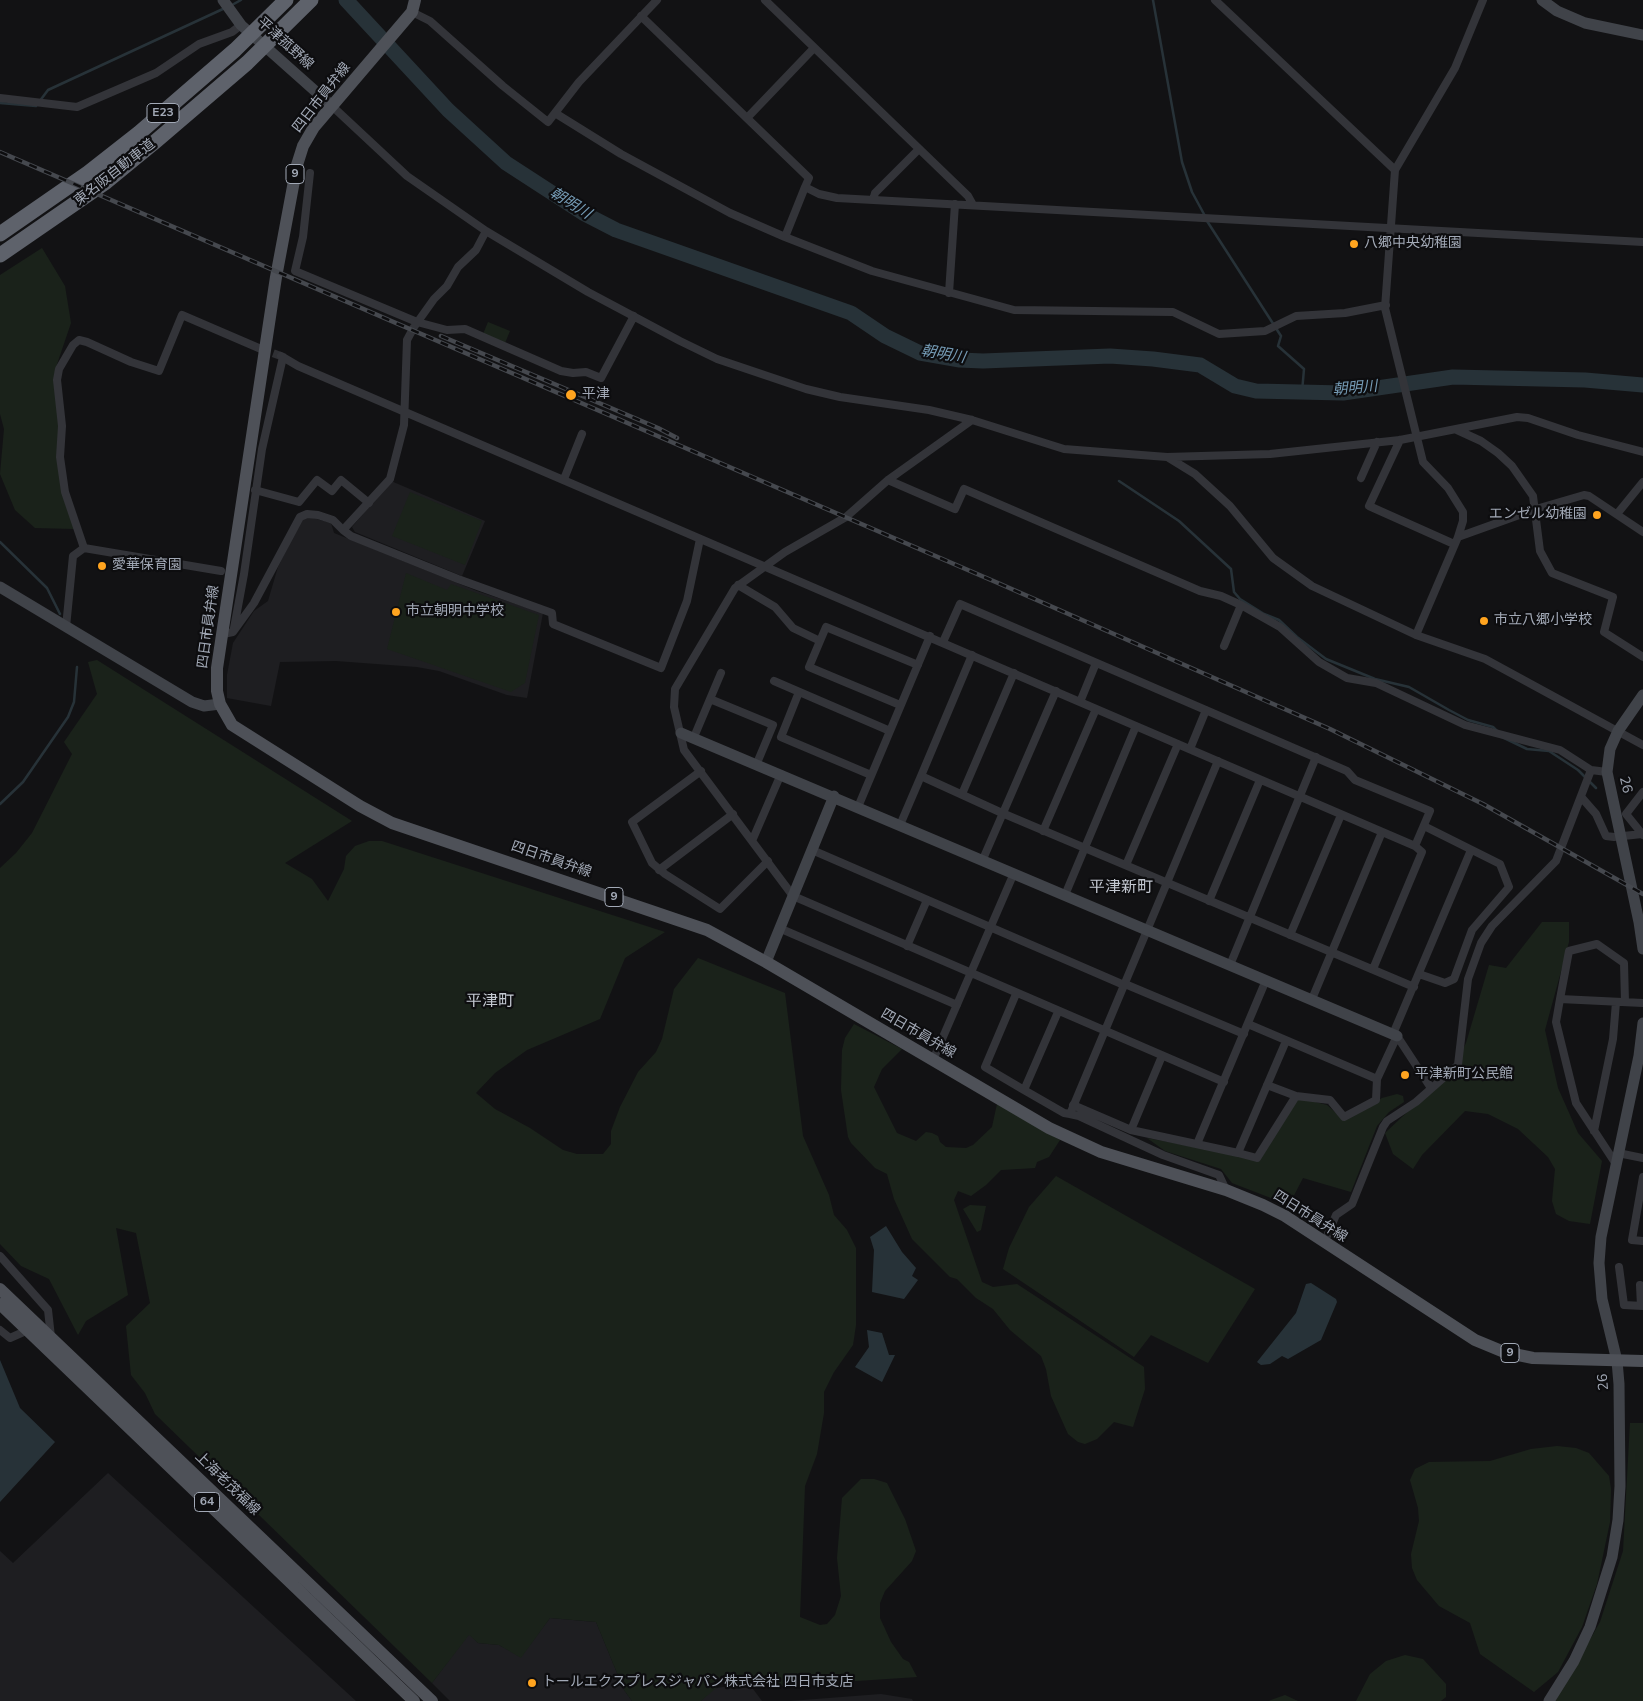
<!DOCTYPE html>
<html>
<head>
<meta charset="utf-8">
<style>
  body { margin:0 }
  canvas { display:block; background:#121214 }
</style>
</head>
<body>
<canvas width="1643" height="1701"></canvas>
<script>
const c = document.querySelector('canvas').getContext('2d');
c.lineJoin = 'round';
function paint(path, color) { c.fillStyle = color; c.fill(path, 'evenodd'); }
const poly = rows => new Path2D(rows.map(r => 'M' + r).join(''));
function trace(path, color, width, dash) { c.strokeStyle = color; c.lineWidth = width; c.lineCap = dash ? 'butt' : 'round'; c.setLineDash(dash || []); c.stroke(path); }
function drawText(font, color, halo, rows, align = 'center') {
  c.font = font + ' "Nunito Sans","Noto Sans JP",sans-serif'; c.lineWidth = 4.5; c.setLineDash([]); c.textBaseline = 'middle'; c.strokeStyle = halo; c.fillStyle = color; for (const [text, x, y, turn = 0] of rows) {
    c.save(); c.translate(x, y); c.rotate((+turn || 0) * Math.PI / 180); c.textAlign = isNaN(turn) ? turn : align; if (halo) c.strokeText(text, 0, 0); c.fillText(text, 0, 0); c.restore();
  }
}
paint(poly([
  [391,481,485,521,462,576,355,532,352,527],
  [310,517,331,523,334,533,477,591,543,613,527,698,507,695,439,671,417,667,336,661,280,662,271,706,227,698,227,675,233,643,254,611,268,601,278,567,302,519],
  [108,1473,356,1701,0,1701,0,1551,13,1563],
  [550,1618,596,1622,624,1690,632,1701,450,1701,432,1683,469,1634,478,1643,499,1645,521,1657],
  [734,1685,753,1689,762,1701,701,1701,712,1689],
  [881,1694,912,1699,913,1701,790,1701]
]), '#1e1e21');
paint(poly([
  [42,248,65,286,71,323,55,370,65,485,75,529,35,528,15,510,0,474,4,429,0,414,0,275],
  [488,322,510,331,505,343,483,334],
  [410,492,482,521,465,565,392,536],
  [406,573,447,590,451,584,539,615,525,683,511,692,387,649],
  [97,660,352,821,285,863,312,879,328,901,344,869,346,856,355,846,369,841,382,841,665,932,625,958,600,1019,527,1050,495,1073,476,1093,495,1109,530,1128,563,1150,577,1154,603,1154,611,1144,611,1131,620,1107,638,1072,656,1052,662,1039,674,989,698,958,785,993,803,1136,829,1195,834,1215,847,1230,856,1248,856,1325,853,1345,834,1372,824,1392,824,1413,817,1454,805,1486,800,1617,820,1625,827,1624,835,1615,841,1596,837,1558,842,1498,861,1479,874,1479,887,1483,905,1519,916,1551,912,1561,885,1591,880,1603,880,1618,891,1642,903,1659,909,1662,917,1677,766,1687,729,1677,701,1701,632,1701,624,1690,596,1622,550,1618,521,1658,499,1645,478,1643,469,1635,432,1683,155,1414,145,1393,131,1375,126,1326,150,1303,136,1233,116,1228,128,1295,86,1321,78,1335,49,1279,21,1266,0,1244,0,868,16,853,32,833,72,754,64,742,97,694,88,662],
  [1542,922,1569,922,1569,942,1545,1030,1558,1088,1578,1133,1602,1161,1590,1224,1569,1221,1556,1214,1552,1201,1555,1169,1548,1157,1518,1129,1488,1114,1465,1111,1422,1155,1413,1169,1393,1154,1385,1133,1454,1068,1466,1043,1489,965,1506,968],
  [854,1024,902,1049,882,1069,874,1087,897,1133,916,1141,926,1132,932,1133,938,1136,940,1142,946,1147,966,1148,973,1145,992,1127,997,1104,1060,1140,1049,1157,1037,1162,1035,1168,1001,1170,986,1185,971,1196,958,1191,954,1200,982,1282,993,1287,1017,1284,1144,1367,1145,1389,1133,1427,1114,1422,1097,1439,1085,1444,1078,1442,1068,1434,1051,1396,1046,1369,1041,1356,1010,1330,993,1309,976,1298,957,1279,950,1277,912,1239,894,1199,887,1174,875,1168,851,1143,848,1137,841,1090,842,1050,845,1038],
  [1397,1094,1403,1096,1404,1102,1389,1112,1377,1126,1351,1192,1303,1178,1289,1205,1232,1183,1221,1169,1165,1151,1147,1138,1258,1159,1296,1097,1327,1105,1344,1120,1382,1098],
  [1056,1176,1255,1289,1208,1363,1151,1335,1134,1357,1003,1269,1009,1248,1029,1207],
  [970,1205,986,1206,981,1230,977,1232,963,1209],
  [1630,1423,1643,1423,1643,1701,1555,1701,1600,1622,1623,1551],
  [1557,1446,1576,1448,1589,1453,1609,1476,1611,1489,1610,1522,1597,1584,1582,1627,1558,1672,1534,1692,1480,1654,1470,1623,1439,1606,1417,1580,1412,1568,1411,1554,1419,1521,1418,1508,1410,1480,1415,1469,1429,1462,1490,1461,1531,1449],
  [1405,1655,1423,1659,1446,1684,1446,1697,1441,1701,1356,1701,1370,1674,1386,1661],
  [1285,1695,1298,1701,1269,1701,1271,1700]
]), '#1a221a');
paint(poly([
  [886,1226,902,1252,916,1268,912,1276,918,1280,904,1299,872,1292,874,1250,870,1237],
  [1311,1283,1336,1299,1337,1302,1321,1340,1288,1359,1282,1356,1270,1364,1261,1365,1257,1362,1296,1313,1306,1284],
  [867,1330,882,1333,889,1355,895,1355,882,1382,855,1367,869,1347],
  [0,1360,20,1408,55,1442,0,1502]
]), '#273238');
trace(poly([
  [1153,0,1182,162,1192,192,1205,216],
  [232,5,241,0],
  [0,103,36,106,48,90,225,8],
  [1207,221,1281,336,1278,346,1304,369,1302,392],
  [1119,481,1179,521,1231,569,1234,592,1240,599,1264,614,1279,620,1297,637,1326,659,1375,679,1409,687,1449,710,1468,720,1493,727,1497,731],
  [0,542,47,588,60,614],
  [1502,737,1527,749,1549,751,1578,770,1596,788],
  [0,804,23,782,68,717,74,702,77,667]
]), '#273238', 2.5);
trace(poly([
  [346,0,448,110,506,163,583,213,616,230,851,313,885,336,920,353,960,360,983,361,1110,356,1153,359,1200,365,1235,386,1256,391,1343,393,1453,377,1585,380,1643,385]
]), '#273238', 15);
trace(poly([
  [262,349,281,356]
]), '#2f3034', 8, [8, 4]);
trace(poly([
  [765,0,968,196,973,205],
  [1215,0,1395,170],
  [412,12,430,21,503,86,548,122,579,82,657,0],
  [641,16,809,178,805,187,819,194,837,198,1643,242],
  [0,98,77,107,156,73,199,44,232,32,241,25],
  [332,106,407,176,486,231,588,292,680,341,717,359,806,389,840,397,929,410,972,420,1064,449,1167,457,1270,454,1400,440,1517,417,1528,418,1578,435,1643,452],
  [555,113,621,154,730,213,785,237,805,187],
  [747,118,814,48],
  [310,173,303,237,295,271,417,322,447,330,465,329,561,371,573,373,586,372,601,378,634,316],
  [873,200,875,193,918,150],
  [785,237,872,271,1014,310,1173,312,1219,334,1265,331,1296,316,1345,313,1386,305],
  [949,293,955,204],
  [281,356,298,366,1415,846,1430,811,1355,780,1347,771,960,604,943,642],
  [972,420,888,480,846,517,785,552,735,588,675,689,674,707,684,750,793,896,1224,1082],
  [1457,430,1481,441,1498,453,1512,466,1533,496,1540,551,1552,573,1613,597,1604,632,1643,657],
  [1400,440,1369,506,1454,544],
  [1169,458,1195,474,1230,506,1273,558,1312,586,1416,635,1485,659,1643,745],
  [1361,478,1377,442],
  [564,479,582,434],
  [888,480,955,509,964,489,1200,591,1221,596,1241,605,1280,627,1319,662,1347,678,1376,683,1465,725,1560,750,1591,770,1607,772],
  [255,490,299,502,317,480,332,491,341,480,369,503],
  [1617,514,1643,482],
  [343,530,351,536,458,579,552,613,553,624,661,668,687,601,700,539],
  [1458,537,1536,509,1584,495,1589,496,1643,532],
  [84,548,221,571],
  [738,585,775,607,793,628,820,641],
  [66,627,73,556,84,548,65,492,60,457,62,426,57,380,59,369,73,345,79,340,87,342,131,362,159,371,182,315,261,349],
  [234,628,244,574,262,449,283,357],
  [223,634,233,632,254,603,300,517,307,514,318,515,333,520,343,530,390,479,404,425,407,340,414,327,434,299,447,286,458,267,476,250,486,231],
  [1416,635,1458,537,1463,521,1463,512,1448,488,1423,462,1385,308,1395,170,1455,68,1483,0],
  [1224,646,1241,605],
  [972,655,921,776,1002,813,1414,987],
  [774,681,890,731],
  [799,692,781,737,871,775],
  [710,699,773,725,757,763],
  [1080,702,1096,663],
  [900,705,809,667,820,641,826,627,918,665],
  [694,737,721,673],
  [1190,749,1206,710],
  [1218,761,1070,1114,1079,1116,1163,1155,1219,1175,1226,1190],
  [701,771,632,822,652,863,665,874,720,909,768,861],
  [1643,792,1626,814,1643,835],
  [962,794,1014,673],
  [1582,798,1596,814,1606,836,1614,837,1642,834],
  [858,807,930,636],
  [900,825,921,776],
  [1043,831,1096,709],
  [752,841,781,774],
  [812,850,1124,985],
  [983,859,1056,691],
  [1126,865,1178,744],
  [659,870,733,814],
  [1065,895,1136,726],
  [1209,901,1260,780],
  [779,928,957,1005],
  [1290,935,1341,815],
  [907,946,927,900],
  [1230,965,1316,757],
  [1373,969,1422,852,1415,846],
  [1419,974,1445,983,1454,979,1472,930,1509,887,1500,864,1424,826],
  [1125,984,1244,1034],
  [1016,994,985,1067,1024,1090],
  [1312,999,1382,832],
  [1560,999,1569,951,1597,944,1624,963,1625,1002],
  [1058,1012,1024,1090,1064,1113,1070,1114],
  [1248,1024,1377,1079,1397,1036],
  [1393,1034,1471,850],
  [1397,1036,1431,1088],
  [933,1060,1014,873],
  [1267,1085,1296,1096],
  [1073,1105,1131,1130,1238,1153,1286,1041],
  [1131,1130,1162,1056],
  [1594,1131,1613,1039,1616,1002],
  [1197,1144,1266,980],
  [1238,1153,1257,1158,1296,1096,1330,1100,1344,1117,1376,1100,1377,1079],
  [1618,1153,1643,1158],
  [1616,1164,1576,1103,1556,1022,1560,999,1643,1003],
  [1643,1177,1632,1240,1643,1241],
  [1324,1243,1336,1215,1352,1204,1383,1127,1387,1121,1416,1102,1458,1065,1468,979,1481,943,1492,926,1556,861,1591,770],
  [0,1256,48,1310,51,1337],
  [1619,1267,1624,1305,1643,1306],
  [1640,1285,1641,1306],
  [0,1330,10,1338,28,1330]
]), '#333439', 8);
trace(poly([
  [223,0,241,25,332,106],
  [1542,0,1557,11,1585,23,1643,35],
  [0,587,192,702,204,706,220,704],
  [1643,695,1618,731,1610,749,1607,772,1639,922,1643,949],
  [681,733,1397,1036],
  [766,962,834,796],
  [1549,1701,1574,1661,1590,1627,1612,1557,1618,1520,1620,1486,1619,1384,1617,1361,1602,1299,1599,1263,1601,1237,1639,1056,1643,1023]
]), '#404349', 11);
trace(poly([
  [415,0,412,12,314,127,303,146,297,165,276,277,217,668,217,691,220,704,232,725,360,806,392,823,707,930,766,962,1049,1128,1101,1152,1226,1190,1263,1205,1285,1216,1475,1340,1504,1352,1533,1358,1643,1361],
  [0,1289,432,1701],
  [0,1304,414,1701]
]), '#4e5158', 12);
trace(poly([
  [0,234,88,173,139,133,235,50,286,0],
  [0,255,106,182,156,141,247,63,311,0]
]), '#5e626b', 15);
const rail = poly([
  [0,152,998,583,1330,729,1483,804,1643,894],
  [441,336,658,428,677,438]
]);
trace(rail, '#45484e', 4.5);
trace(rail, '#0d0d0f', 2.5, [8]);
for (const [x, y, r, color] of [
  [1354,244,5,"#ffa41f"],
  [571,395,6,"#ffa41f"],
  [1597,515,5,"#ffa41f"],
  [102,566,5,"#ffa41f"],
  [396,612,5,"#ffa41f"],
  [1484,621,5,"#ffa41f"],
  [1405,1075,5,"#ffa41f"],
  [532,1683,5,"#ffa41f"]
]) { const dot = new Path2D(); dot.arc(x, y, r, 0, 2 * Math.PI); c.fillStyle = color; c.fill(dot); trace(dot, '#0d0d0f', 2); }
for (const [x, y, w] of [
  [163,113,32],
  [295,174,18],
  [614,897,18],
  [1510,1353,18],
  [207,1502,25]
]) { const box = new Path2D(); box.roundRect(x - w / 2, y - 9.5, w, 19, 4); c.fillStyle = '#0d0d0f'; c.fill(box); trace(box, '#a2a9b6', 1); }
drawText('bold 12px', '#a2a9b6', null, [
  ["E23",163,113],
  ["9",295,174],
  ["9",614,897],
  ["9",1510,1353],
  ["64",207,1502]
]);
drawText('14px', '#a2a9b6', '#0d0d0f', [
  ["平津菰野線",285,44,42],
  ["四日市員弁線",322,98,-52],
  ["東名阪自動車道",115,173,-38],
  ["四日市員弁線",209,627,-82],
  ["26",1625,785,77],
  ["四日市員弁線",551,860,19],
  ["四日市員弁線",918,1034,30],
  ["四日市員弁線",1310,1217,32],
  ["26",1604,1382,-94],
  ["上海老茂福線",227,1484,44]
]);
drawText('14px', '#a2a9b6', '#0d0d0f', [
  ["八郷中央幼稚園",1364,244],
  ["平津",582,395],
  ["エンゼル幼稚園",1587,515,"right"],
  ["愛華保育園",112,566],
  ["市立朝明中学校",406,612],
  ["市立八郷小学校",1494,621],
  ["平津新町公民館",1415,1075],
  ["トールエクスプレスジャパン株式会社 四日市支店",542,1683]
], 'left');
drawText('italic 15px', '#759bb5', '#0d0d0f', [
  ["朝明川",570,204,32],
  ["朝明川",943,355,10],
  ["朝明川",1355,389,-5]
]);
drawText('16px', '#c3c8d1', '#0d0d0f', [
  ["平津新町",1121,888],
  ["平津町",490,1002]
]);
</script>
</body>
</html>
